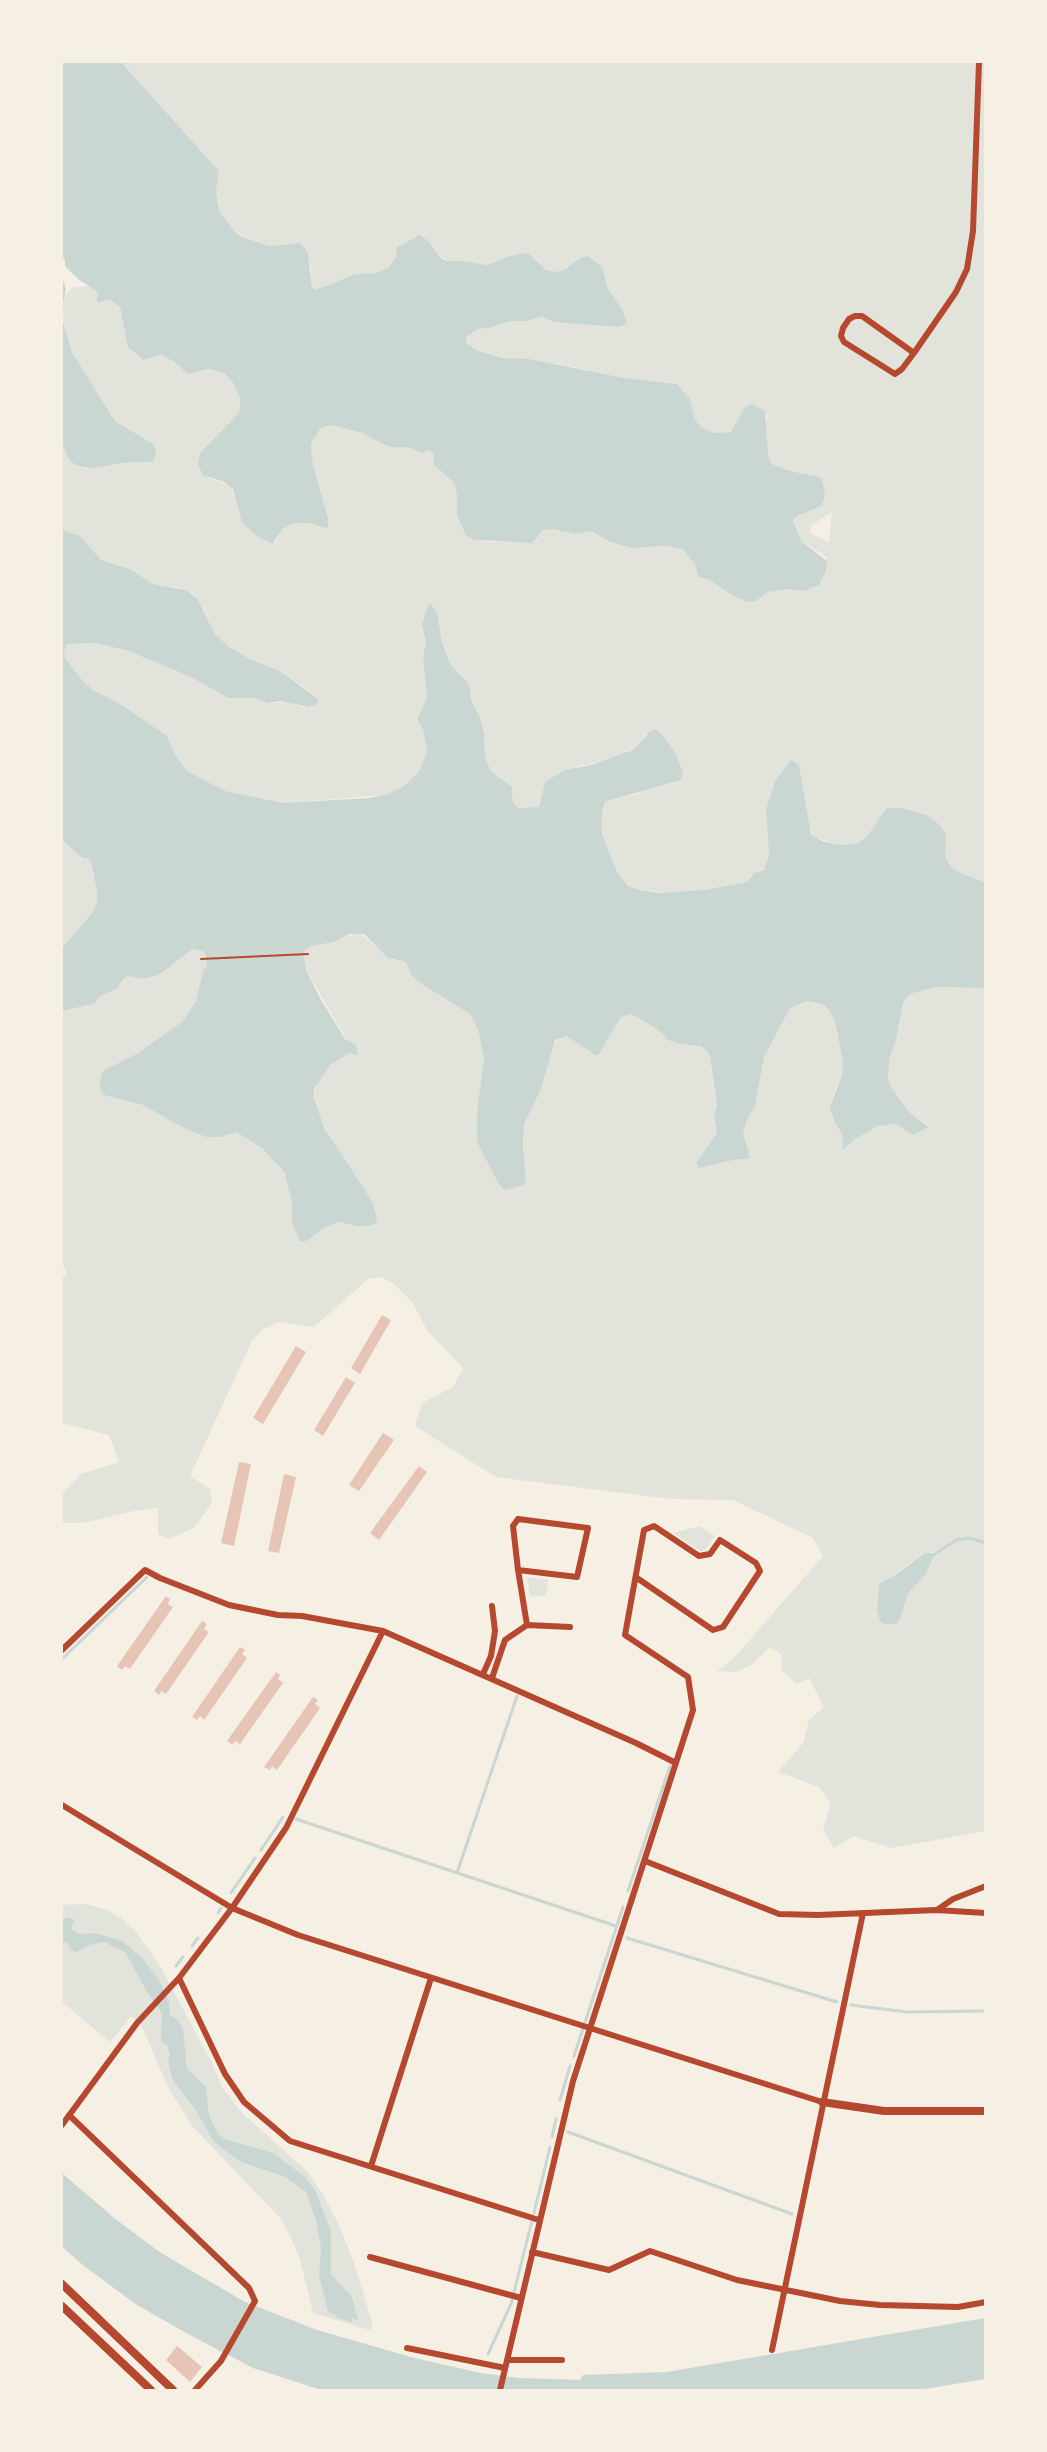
<!DOCTYPE html>
<html>
<head>
<meta charset="utf-8">
<style>
  body { margin:0 }
  #map { position:relative; width:1047px; height:2452px; overflow:hidden; background:#f6efe4; font-family:Quicksand,sans-serif }
  canvas { display:block }
  .frame { position:absolute; inset:0; border:63px solid #f6efe4; pointer-events:none }
</style>
</head>
<body>
<div id="map">
<canvas width="1047" height="2452"></canvas>
<div class="frame"></div>
</div>
<script>
const c = document.querySelector('canvas').getContext('2d');
c.lineJoin = 'round';
function paint(path, color) { c.fillStyle = color; c.fill(path, 'evenodd'); }
const poly = rows => new Path2D(rows.map(r => 'M' + r).join(''));
function trace(path, color, width, dash) { c.strokeStyle = color; c.lineWidth = width; c.lineCap = dash ? 'butt' : 'round'; c.setLineDash(dash || []); c.stroke(path); }
paint(poly([
  [121,62,985,62,985,882,960,873,950,866,945,857,945,842,926,815,902,808,887,808,867,836,858,844,838,845,814,837,809,828,799,766,775,781,766,809,769,855,767,865,760,873,750,876,747,882,703,890,669,893,639,890,628,886,618,874,602,834,602,813,605,802,611,800,636,794,652,787,677,782,683,772,676,754,662,734,658,730,645,735,637,746,618,757,564,770,545,782,539,807,518,808,513,802,513,791,508,784,492,772,488,765,485,755,484,733,479,715,471,700,467,682,450,665,442,642,437,613,428,605,422,624,426,643,423,656,427,698,417,719,423,729,427,751,420,770,403,787,385,795,283,803,225,791,187,771,176,756,167,736,122,705,93,690,82,680,65,658,64,652,67,644,96,643,128,651,189,676,228,698,257,698,267,703,287,702,303,707,319,703,317,698,307,689,280,671,238,654,223,642,215,634,204,610,192,593,182,588,153,584,127,568,101,560,80,536,62,529,62,444,66,451,84,468,91,469,121,463,149,463,148,440,124,428,115,421,72,352,65,330,62,309,65,296,73,287,89,286,98,292,97,303,110,299,117,303,120,307,131,351,143,360,159,355,173,361,188,374,209,369,224,373,232,381,240,398,239,413,233,422,208,445,208,477,230,486,238,503,275,543,283,529,293,523,309,523,324,528,328,518,313,464,311,448,312,441,321,428,331,425,362,433,389,447,408,447,423,453,429,450,434,454,434,461,439,470,454,483,457,496,457,516,461,526,484,542,535,542,543,529,552,529,576,534,591,531,610,542,632,548,666,546,682,549,695,564,698,577,708,579,733,596,755,602,766,592,787,589,804,591,816,587,826,571,827,557,801,541,794,526,793,521,797,516,822,506,819,477,790,471,772,464,768,455,765,431,767,416,765,411,752,404,745,407,731,432,715,433,701,427,695,420,690,399,677,384,625,378,558,364,504,358,478,351,467,344,466,337,477,329,489,328,511,321,528,321,542,316,553,322,617,327,623,311,608,289,604,271,579,259,564,270,554,272,545,269,529,254,524,253,506,257,487,265,447,261,416,236,397,247,396,257,389,267,376,273,355,274,316,290,312,288,311,264,286,244,269,246,255,243,234,231,220,212,218,204,216,191,219,171],
  [832,512,829,542,828,542,810,533,812,525],
  [62,840,76,853,83,858,88,858,91,862,97,892,97,902,92,913,62,948],
  [359,933,393,960,403,961,407,964,411,975,418,982,470,1014,478,1028,484,1058,477,1142,498,1183,504,1190,522,1186,526,1174,523,1163,524,1124,541,1089,553,1045,560,1037,567,1036,576,1041,614,1028,621,1017,631,1014,657,1029,668,1040,696,1044,707,1051,710,1058,715,1096,717,1106,714,1121,717,1133,696,1163,699,1168,738,1159,748,1159,750,1156,743,1133,747,1119,755,1106,764,1057,790,1008,807,1001,823,1004,829,1010,835,1022,843,1062,842,1075,833,1096,831,1115,842,1134,842,1147,845,1149,854,1140,870,1129,884,1124,895,1124,914,1135,928,1128,928,1125,909,1112,891,1087,888,1077,890,1056,896,1040,903,1003,910,994,935,987,985,988,985,1831,891,1848,854,1836,834,1848,823,1830,831,1803,819,1787,778,1772,803,1743,809,1720,824,1707,809,1678,797,1684,781,1670,782,1655,770,1647,750,1666,736,1672,717,1671,735,1657,823,1556,813,1538,733,1500,670,1499,496,1477,415,1426,422,1403,453,1387,463,1368,427,1330,412,1302,393,1283,381,1277,368,1279,314,1327,279,1322,263,1329,252,1341,190,1476,210,1489,212,1503,194,1528,169,1539,158,1534,158,1508,134,1511,82,1523,62,1523,62,1494,81,1474,119,1462,109,1435,62,1423,62,1278,67,1274,62,1263,62,1011,93,1004,101,996,117,989,123,978,128,976,138,978,160,975,193,949,205,952,207,966,196,1001,183,1021,138,1053,105,1070,107,1096,143,1105,180,1126,221,1137,236,1132,263,1149,285,1173,292,1205,292,1224,299,1240,303,1242,324,1228,338,1222,357,1226,372,1201,330,1137,315,1105,314,1094,318,1082,331,1064,350,1053,346,1039,303,964,305,950,311,946],
  [934,1552,926,1574,908,1593,900,1619,877,1610,879,1587,910,1563,925,1554],
  [700,1526,715,1536,706,1550,700,1551,673,1533],
  [527,1577,548,1580,546,1595,530,1597],
  [85,1904,105,1909,121,1918,136,1932,159,1964,212,2063,222,2087,241,2112,306,2170,322,2193,338,2223,353,2260,373,2325,370,2330,313,2313,300,2259,283,2221,192,2126,168,2087,140,2022,131,2016,110,2042,62,2002,62,1905]
]), '#e2e4dc');
paint(poly([
  [62,62,121,62,219,171,216,191,218,204,220,212,234,231,242,237,269,246,300,243,308,253,312,287,316,290,355,274,376,273,389,267,396,257,397,247,419,235,427,240,442,259,447,261,464,261,487,265,506,257,524,253,529,254,545,269,554,272,564,270,579,259,588,256,603,268,608,289,623,311,627,324,617,327,553,322,542,316,528,321,511,321,489,328,477,329,466,337,467,344,478,351,503,358,529,359,625,378,677,384,690,399,695,420,701,427,715,433,731,432,745,407,752,404,765,411,768,455,772,464,790,471,820,477,822,480,825,493,822,506,797,516,793,521,801,541,827,561,826,571,819,585,804,591,787,589,767,592,755,602,746,601,733,596,708,579,698,577,695,564,682,549,666,546,632,548,610,542,591,531,576,534,552,529,543,530,533,543,475,540,466,535,457,516,457,496,454,483,434,465,434,454,429,450,423,453,408,447,389,447,362,433,331,425,321,428,312,441,311,448,313,464,328,518,328,527,325,528,309,523,293,523,283,529,272,544,256,535,242,522,233,489,224,482,203,475,198,465,200,453,239,413,240,398,232,381,224,373,209,369,188,374,173,361,160,355,143,360,128,347,120,307,110,299,97,303,98,292,78,279,65,266,65,260,62,256],
  [62,277,66,289,62,309,63,321,72,352,115,421,153,444,156,452,153,462,121,463,91,469,76,465,69,460,62,444],
  [62,529,80,536,101,560,130,569,153,584,187,590,198,600,215,634,229,647,248,658,280,671,317,698,319,703,309,707,280,701,267,703,257,698,228,698,189,676,128,651,96,643,67,644,64,652,65,658,82,680,93,690,122,705,167,736,176,756,187,771,225,791,283,803,368,798,385,795,403,787,420,770,427,751,423,729,417,719,427,698,423,656,426,643,422,624,428,605,431,604,437,613,442,642,450,664,467,682,470,688,471,700,479,715,484,733,485,755,488,765,492,772,512,787,513,802,518,808,539,807,545,782,564,770,591,765,630,751,637,746,650,731,655,729,662,734,676,754,683,772,681,780,611,800,605,802,602,813,602,834,618,874,628,886,639,890,659,893,703,890,747,882,754,873,764,870,769,855,766,809,775,781,791,760,799,765,811,834,822,841,838,845,857,844,867,836,887,808,902,808,926,815,940,825,946,835,945,857,950,866,960,873,985,882,985,988,935,987,910,994,903,1003,896,1040,890,1056,888,1077,891,1087,909,1112,929,1127,914,1135,895,1124,877,1126,854,1140,843,1150,842,1134,834,1121,830,1107,842,1075,843,1062,835,1022,829,1010,823,1004,807,1001,790,1008,764,1057,755,1106,747,1119,743,1133,750,1156,748,1159,738,1159,699,1168,696,1163,717,1133,714,1118,717,1106,710,1057,707,1051,700,1046,680,1044,668,1040,657,1029,631,1014,621,1017,598,1055,595,1055,567,1036,555,1040,541,1089,524,1124,523,1147,526,1181,522,1186,504,1190,498,1183,477,1142,477,1113,484,1058,478,1029,470,1014,418,982,411,975,407,964,403,961,388,958,364,934,350,934,333,942,311,946,305,950,304,958,306,970,320,998,345,1039,356,1045,358,1055,350,1053,331,1064,314,1089,314,1099,325,1129,372,1201,377,1219,375,1224,368,1226,357,1226,338,1222,324,1228,306,1241,300,1242,292,1224,292,1205,285,1173,263,1149,236,1132,221,1137,206,1137,180,1126,143,1105,107,1096,103,1094,100,1087,101,1074,105,1070,138,1053,183,1021,196,1001,204,968,207,966,205,952,193,949,159,975,143,979,128,976,123,979,117,989,101,996,93,1004,62,1011,62,948,92,913,97,902,97,892,91,862,88,858,83,858,76,853,62,840],
  [925,1553,935,1553,926,1574,908,1593,900,1619,896,1624,884,1624,880,1621,877,1610,879,1586,882,1582,894,1576],
  [68,1917,75,1920,71,1927,72,1930,79,1934,96,1933,122,1941,141,1957,159,1980,169,2002,170,2015,178,2021,183,2029,187,2069,206,2087,209,2116,218,2134,225,2139,273,2153,305,2177,315,2190,331,2231,331,2274,352,2297,358,2320,352,2318,352,2322,337,2318,336,2315,328,2312,319,2275,321,2248,316,2220,306,2192,285,2177,239,2161,214,2142,195,2109,172,2079,168,2059,170,2055,167,2045,161,2041,162,2013,149,1995,125,1952,104,1942,89,1945,76,1952,70,1950,67,1941,62,1944,62,1920],
  [62,2173,114,2218,161,2253,245,2302,317,2330,411,2357,480,2373,519,2378,580,2380,583,2375,667,2372,985,2318,985,2379,919,2390,321,2390,253,2368,190,2335,137,2305,84,2266,62,2247]
]), '#c9d6d2');
trace(poly([
  [933,1555,956,1540,970,1538,986,1543],
  [62,1659,147,1577],
  [296,1819,616,1926],
  [261,1850,283,1817],
  [457,1873,517,1696],
  [628,1891,670,1766],
  [231,1893,255,1858],
  [218,1913,221,1908],
  [627,1938,837,2002],
  [192,1946,198,1938],
  [176,1966,183,1957],
  [851,2005,907,2012,986,2011],
  [574,2056,623,1907],
  [560,2100,570,2066],
  [568,2132,792,2214],
  [552,2137,556,2119],
  [534,2213,550,2147],
  [488,2354,511,2304,532,2221]
]), '#c9d6d2', 3);
paint(poly([
  [382,1315,391,1320,360,1374,351,1368],
  [296,1346,306,1352,263,1424,253,1418],
  [346,1377,355,1383,323,1436,314,1430],
  [383,1433,394,1440,359,1491,349,1485],
  [239,1462,251,1464,234,1546,221,1543],
  [419,1466,427,1472,379,1540,370,1533],
  [284,1474,296,1477,279,1553,268,1551],
  [166,1596,170,1599,168,1604,173,1607,130,1669,125,1666,122,1670,117,1666],
  [202,1621,207,1624,204,1629,209,1632,166,1694,161,1691,159,1695,154,1691],
  [240,1647,245,1650,242,1654,247,1658,204,1720,200,1716,197,1720,192,1717],
  [276,1672,280,1675,278,1679,283,1683,240,1744,235,1741,233,1745,227,1741],
  [313,1697,318,1700,315,1704,320,1708,277,1770,272,1766,270,1770,264,1767],
  [177,2346,202,2367,190,2382,166,2360]
]), '#e6c5b7');
trace(poly([
  [201,959,308,954]
]), '#b5482f', 2);
trace(poly([
  [914,353,862,316,855,316,849,319,843,328,841,336,844,342,895,374,902,369,914,353,956,292,967,269,973,231,979,62],
  [527,1625,570,1627],
  [62,1650,145,1570,160,1578,229,1605,278,1615,302,1616,383,1631,636,1743,676,1763],
  [483,1674,491,1656,495,1631,492,1606],
  [492,1678,505,1640,527,1625,518,1570,513,1526,518,1519,588,1528,577,1577,518,1570],
  [62,1805,232,1908,298,1935,822,2102],
  [645,1861,779,1914,818,1915,936,1910,986,1913],
  [937,1910,953,1899,986,1886],
  [179,1978,225,2074,244,2102,290,2141,539,2220],
  [69,2115,249,2288,255,2301,221,2361,195,2390],
  [62,2125,137,2023,179,1978,232,1908,286,1828,383,1631],
  [371,2166,431,1978],
  [532,2252,609,2270,650,2251,737,2280,840,2301,880,2305,958,2307,986,2302],
  [370,2257,521,2298],
  [407,2348,505,2368],
  [772,2350,863,1913],
  [507,2360,562,2360],
  [500,2390,573,2081,693,1710,688,1677,625,1635,644,1530,654,1526,699,1556,710,1554,720,1540,756,1563,760,1571,723,1627,713,1630,637,1578]
]), '#b5482f', 6);
trace(poly([
  [822,2102,884,2111,986,2111],
  [62,2284,173,2390],
  [62,2306,151,2390]
]), '#b5482f', 8);
</script>
</body>
</html>
